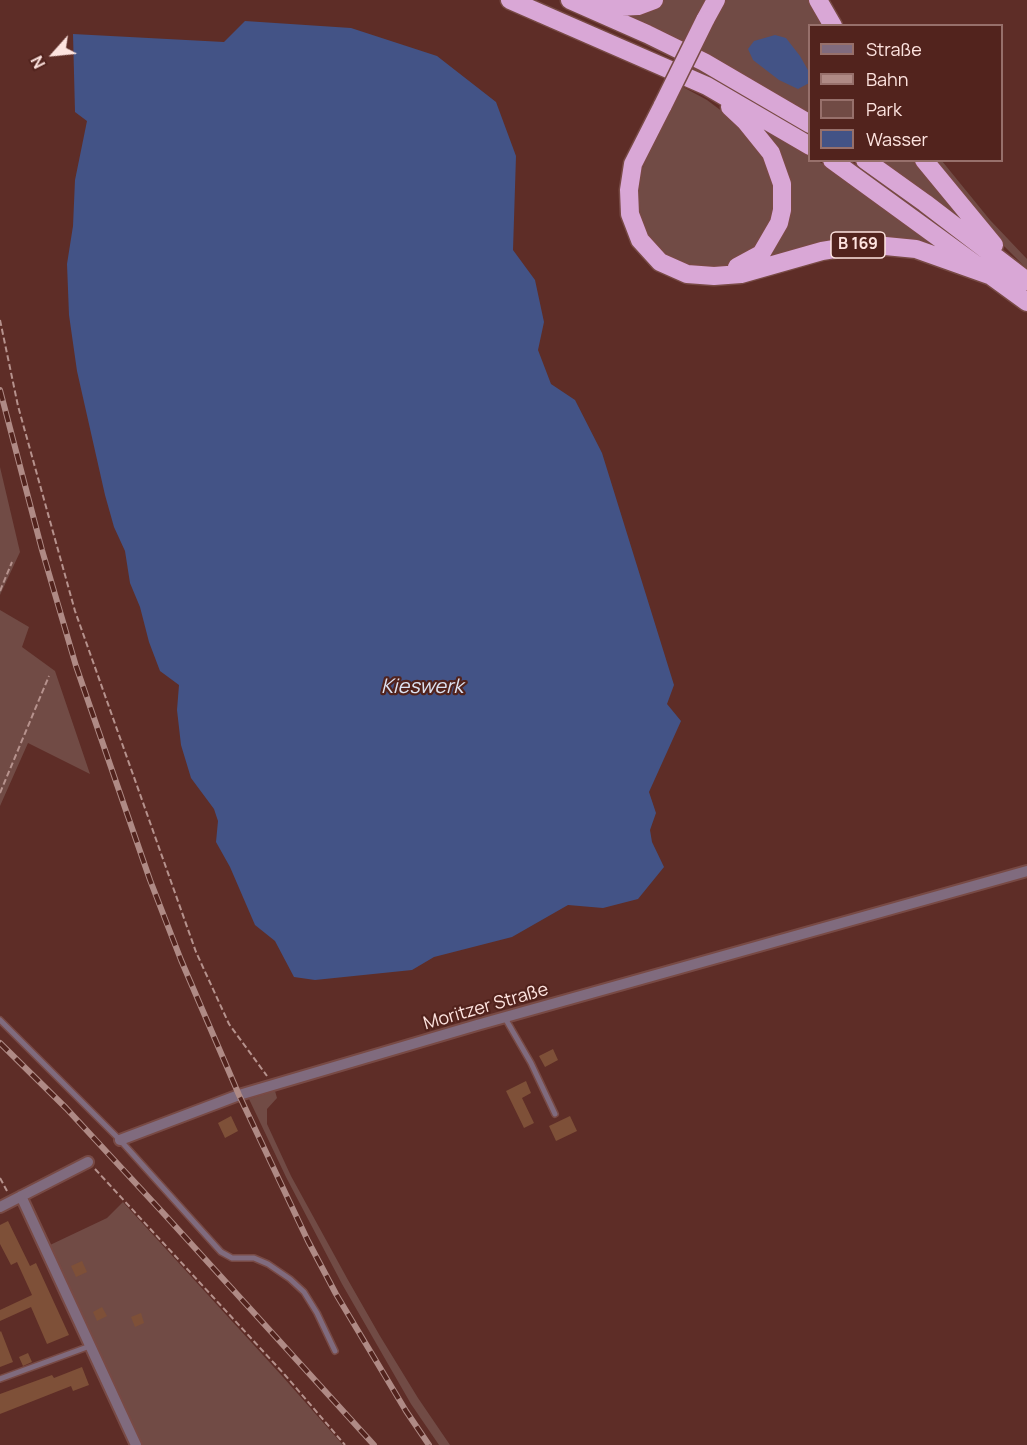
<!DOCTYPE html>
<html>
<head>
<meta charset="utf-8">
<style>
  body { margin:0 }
  #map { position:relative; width:1027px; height:1445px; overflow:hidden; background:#5e2d27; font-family:Manrope,sans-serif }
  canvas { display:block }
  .legend { position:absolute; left:808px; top:24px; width:195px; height:138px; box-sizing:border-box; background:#52231d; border:2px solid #97706b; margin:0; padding:8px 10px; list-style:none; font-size:18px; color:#fee4e0 }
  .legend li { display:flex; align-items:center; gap:12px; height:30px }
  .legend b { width:30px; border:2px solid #97706b }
  .north { position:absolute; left:24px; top:24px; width:60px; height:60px; -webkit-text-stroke:4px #52231d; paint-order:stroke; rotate:243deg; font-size:16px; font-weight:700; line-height:24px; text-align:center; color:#fee4e0 }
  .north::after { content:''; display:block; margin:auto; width:21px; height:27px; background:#fee4e0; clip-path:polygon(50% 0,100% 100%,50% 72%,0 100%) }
</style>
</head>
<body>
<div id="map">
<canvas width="1027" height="1445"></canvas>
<ul class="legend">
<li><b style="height:8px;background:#806b7e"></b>Straße</li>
<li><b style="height:8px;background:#af8a85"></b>Bahn</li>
<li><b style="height:16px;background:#714b45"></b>Park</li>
<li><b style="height:16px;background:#435386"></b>Wasser</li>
</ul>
<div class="north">N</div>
</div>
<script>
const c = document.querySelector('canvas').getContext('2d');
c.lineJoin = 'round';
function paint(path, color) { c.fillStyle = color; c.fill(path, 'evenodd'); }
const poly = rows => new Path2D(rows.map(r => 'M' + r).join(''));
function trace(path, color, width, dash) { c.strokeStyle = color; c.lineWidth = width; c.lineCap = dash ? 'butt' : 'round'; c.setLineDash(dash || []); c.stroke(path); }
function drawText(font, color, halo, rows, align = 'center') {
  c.font = font + ' Manrope,sans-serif'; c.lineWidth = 4.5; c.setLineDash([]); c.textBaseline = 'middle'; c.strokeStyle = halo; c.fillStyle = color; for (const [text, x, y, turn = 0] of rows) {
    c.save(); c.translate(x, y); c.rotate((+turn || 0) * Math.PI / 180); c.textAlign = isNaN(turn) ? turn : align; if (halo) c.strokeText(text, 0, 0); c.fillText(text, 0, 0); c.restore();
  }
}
paint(poly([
  [663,0,705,0,684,43,621,14,656,4],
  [725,0,810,0,824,25,810,26,809,115,700,50],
  [683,87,707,100,743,127,773,172,776,213,759,248,730,266,692,267,671,258,651,241,638,214,637,201,642,170,652,145],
  [748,117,809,155,810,160,818,161,843,176,946,252,920,243,753,267,787,216],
  [878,161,916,161,961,220],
  [931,161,942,161,990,220,1027,259,1027,269,998,240],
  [0,467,20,552,0,595],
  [0,610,29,627,22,647,55,671,90,774,28,743,0,806],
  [275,1091,277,1098,267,1109,267,1124,291,1176,348,1280,380,1336,418,1398,450,1445,439,1445,411,1404,342,1284,286,1177,249,1099],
  [123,1202,283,1377,343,1445,139,1445,50,1245,107,1218]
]), '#714b45');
paint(poly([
  [245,21,351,28,437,56,496,102,516,156,513,250,535,280,544,322,538,350,551,384,575,400,602,453,674,685,667,704,681,721,649,792,656,813,650,830,652,842,664,867,638,899,603,908,568,905,512,937,434,957,412,970,315,980,294,977,275,941,255,925,230,867,216,842,218,821,214,809,191,778,181,745,177,710,179,685,160,671,149,642,140,607,130,583,125,551,114,527,105,495,77,371,69,315,67,264,73,226,75,180,87,121,75,112,73,34,224,42],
  [775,35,786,38,800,56,809,72,809,83,798,89,779,80,753,60,748,49,754,41]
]), '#435386');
paint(poly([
  [553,1049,558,1060,545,1067,539,1056],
  [526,1081,531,1093,522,1098,534,1123,524,1128,506,1091],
  [231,1116,238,1131,225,1138,218,1123],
  [570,1116,577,1131,556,1141,549,1126],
  [8,1221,30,1266,36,1263,69,1335,47,1344,31,1307,0,1321,0,1310,32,1295,17,1262,11,1265,0,1244,0,1225],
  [82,1261,87,1272,76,1277,71,1266],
  [102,1307,107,1316,97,1321,93,1312],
  [141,1313,144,1323,135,1327,131,1317],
  [1,1331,13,1362,0,1367,0,1332],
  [28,1353,32,1362,23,1366,19,1357],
  [82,1367,89,1385,73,1391,71,1386,0,1414,0,1394,52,1375,54,1378]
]), '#7e5038');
const lane = poly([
  [505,1018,531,1063,555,1114],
  [0,1020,120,1140,221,1252,232,1258,254,1258,268,1264,290,1279,304,1292,317,1313,335,1351],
  [0,1379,90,1346]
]);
const street = poly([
  [120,1140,239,1095,477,1025,1027,871],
  [21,1196,136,1445],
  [0,1207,88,1162]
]);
const highway = poly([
  [510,0,707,86,810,146],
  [570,0,647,34,704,62,810,124],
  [818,0,833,26],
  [594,8,638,6,654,0],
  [705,20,716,0],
  [663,105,633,164,629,190,630,214,640,240,660,262,687,274,714,276,741,274,822,251,865,244,916,249,992,276],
  [730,107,746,122,771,153,782,184,782,210,779,223,761,254,737,267],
  [832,160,1027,302],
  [865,160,925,203,1027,281],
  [924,160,994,245]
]);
trace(lane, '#784a45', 8);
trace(street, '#784a45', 14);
trace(highway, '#784a45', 21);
trace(poly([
  [0,320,18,406,75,611,196,952,229,1024,267,1076],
  [0,591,12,562],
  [0,793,49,676],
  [95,1169,285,1375,345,1445],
  [0,1178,7,1191]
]), '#b6928d', 2, [6, 3]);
trace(lane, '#806b7e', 5);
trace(street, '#806b7e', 10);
trace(highway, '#d9a7d6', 18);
const rail = poly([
  [0,390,42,550,76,666,150,880,181,960,239,1095,308,1241,336,1294,406,1411,429,1445],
  [0,1043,66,1108,165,1215,374,1445]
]);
trace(rail, '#af8a85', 6);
trace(rail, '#52231d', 4, [11]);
const highwayBridge = poly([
  [663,105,705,20]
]);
trace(highwayBridge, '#784a45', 21, []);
trace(highwayBridge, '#d9a7d6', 18);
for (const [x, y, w] of [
  [858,245,54]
]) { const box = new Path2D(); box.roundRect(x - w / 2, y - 13, w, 26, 4.5); c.fillStyle = '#52231d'; c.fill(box); trace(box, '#fee4e0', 1.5); }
drawText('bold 16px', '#fee4e0', null, [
  ["B 169",858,245]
]);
drawText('18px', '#fee4e0', '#52231d', [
  ["Moritzer Straße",486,1007,-16]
]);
drawText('italic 20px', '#dce2f2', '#52231d', [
  ["Kieswerk",422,687]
]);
</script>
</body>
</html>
